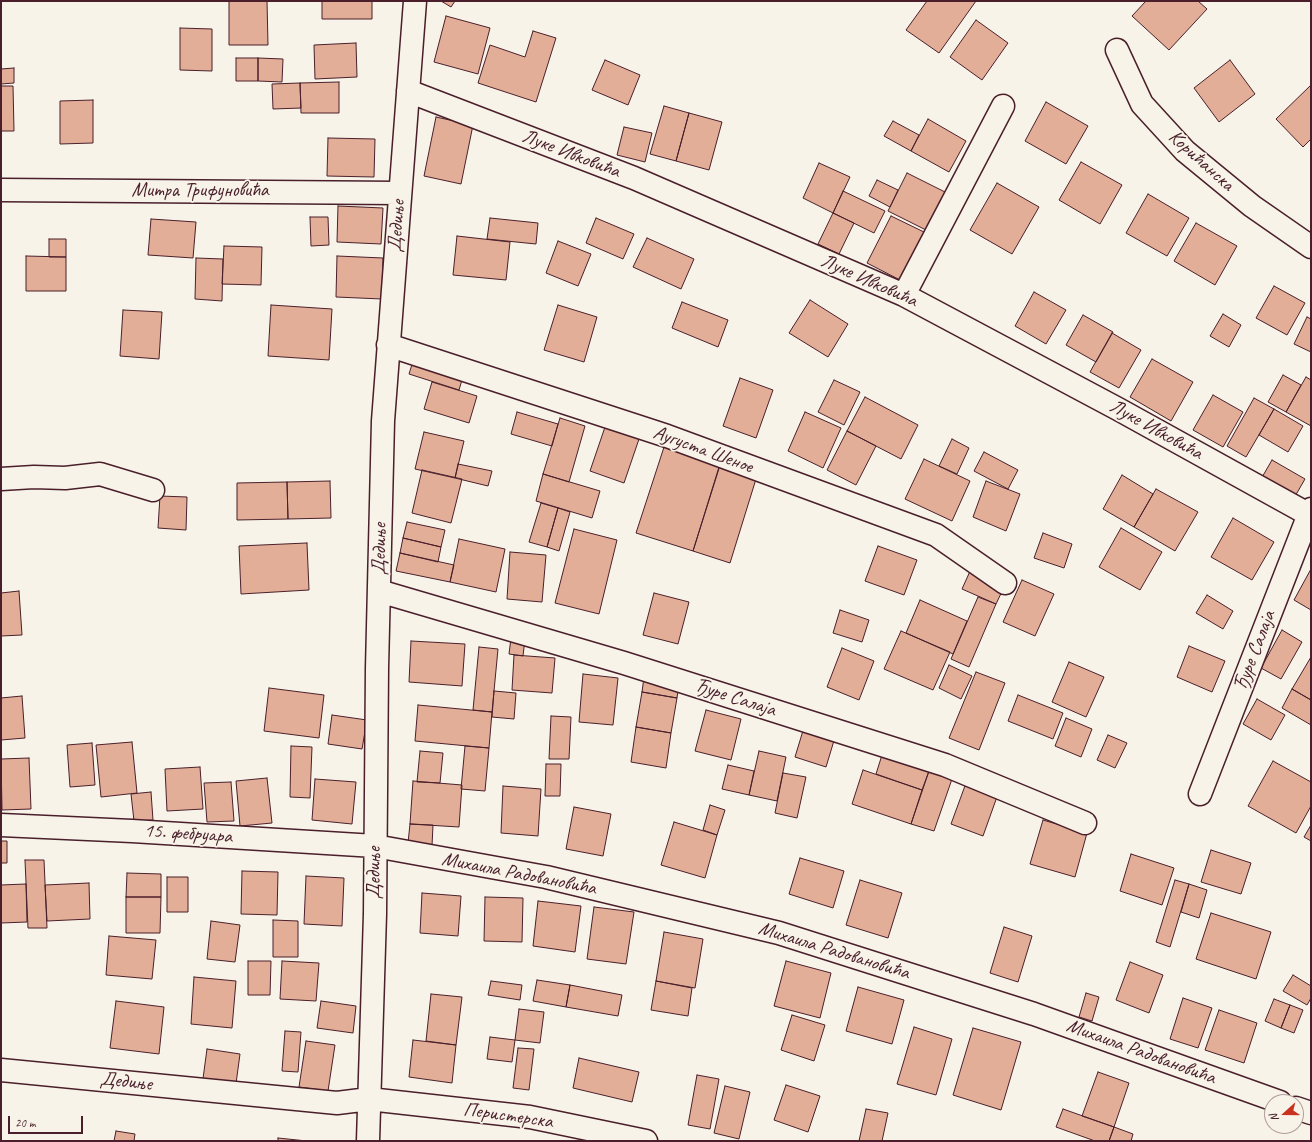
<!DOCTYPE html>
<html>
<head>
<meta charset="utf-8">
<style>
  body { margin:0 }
  #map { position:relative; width:1312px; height:1142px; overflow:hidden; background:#f7f3e8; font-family:Caveat,sans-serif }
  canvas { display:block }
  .frame { position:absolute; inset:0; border:2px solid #4a1f2b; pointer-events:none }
  .north { position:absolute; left:1264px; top:1094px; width:40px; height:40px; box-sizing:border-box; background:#f7f3e8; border:1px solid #b29e9c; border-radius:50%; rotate:249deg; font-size:11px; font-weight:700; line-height:16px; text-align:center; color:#4a1f2b }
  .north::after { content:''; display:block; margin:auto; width:14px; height:18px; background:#c8321e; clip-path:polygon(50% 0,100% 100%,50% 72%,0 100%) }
  .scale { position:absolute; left:8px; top:1116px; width:75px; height:18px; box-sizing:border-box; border:2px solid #4a1f2b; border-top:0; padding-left:5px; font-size:12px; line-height:14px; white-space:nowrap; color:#4a1f2b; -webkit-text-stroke:3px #f7f3e8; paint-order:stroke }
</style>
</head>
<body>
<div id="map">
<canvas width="1312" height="1142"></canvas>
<div class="frame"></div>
<div class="north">N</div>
<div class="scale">20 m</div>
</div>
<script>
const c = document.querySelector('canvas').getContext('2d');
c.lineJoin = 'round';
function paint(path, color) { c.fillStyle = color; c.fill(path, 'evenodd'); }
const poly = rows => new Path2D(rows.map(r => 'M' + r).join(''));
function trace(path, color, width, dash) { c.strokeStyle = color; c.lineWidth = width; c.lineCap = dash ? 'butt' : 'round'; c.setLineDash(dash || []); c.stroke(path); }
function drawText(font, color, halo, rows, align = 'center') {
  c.font = font + ' Caveat,sans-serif'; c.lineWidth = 3.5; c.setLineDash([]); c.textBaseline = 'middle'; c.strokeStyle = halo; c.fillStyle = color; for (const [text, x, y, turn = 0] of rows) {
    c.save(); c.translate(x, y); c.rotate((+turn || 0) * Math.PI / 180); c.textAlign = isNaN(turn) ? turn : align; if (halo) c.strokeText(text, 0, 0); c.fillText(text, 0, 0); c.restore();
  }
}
const building = poly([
  [229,1,267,1,268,45,229,45,229,1],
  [322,1,372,1,372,19,322,19,322,1],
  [441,1,455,1,451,7,441,1],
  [927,1,976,1,939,53,906,30,927,1],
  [1146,1,1198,1,1207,9,1169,50,1132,16,1146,1],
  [446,16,490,28,478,74,434,62,446,16],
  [976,20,1008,43,982,80,950,57,976,20],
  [180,28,212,29,212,71,180,70,180,28],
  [533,31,556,38,536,102,478,83,490,45,525,57,533,31],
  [356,43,357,77,315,79,314,45,356,43],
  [236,58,258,58,258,81,236,81,236,58],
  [258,58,283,59,282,82,258,81,258,58],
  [605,60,640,75,628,105,592,90,605,60],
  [1230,60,1255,94,1219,122,1194,88,1230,60],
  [14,68,14,83,1,84,1,69,14,68],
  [339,82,339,113,301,113,300,83,339,82],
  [300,83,301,108,273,109,272,84,300,83],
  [1311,85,1311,139,1303,147,1276,119,1311,85],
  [1,86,13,86,14,131,1,131,1,86],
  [93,100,93,143,60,144,60,101,93,100],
  [1046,102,1088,126,1066,164,1025,141,1046,102],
  [664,106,689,113,676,161,650,154,664,106],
  [689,113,722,122,709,170,676,161,689,113],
  [436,117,473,125,461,184,424,176,436,117],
  [928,119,966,141,949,172,911,151,928,119],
  [893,121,919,135,911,151,884,136,893,121],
  [624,127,652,133,645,162,617,155,624,127],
  [328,138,375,139,374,177,327,176,328,138],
  [1081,162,1122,185,1100,224,1059,200,1081,162],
  [819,163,850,177,833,213,803,198,819,163],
  [907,173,945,192,926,230,888,211,907,173],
  [877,180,898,190,890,207,869,196,877,180],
  [997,183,1039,207,1012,254,970,230,997,183],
  [843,191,885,211,874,233,833,213,843,191],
  [1148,194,1189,218,1167,256,1126,233,1148,194],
  [338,206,383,208,381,244,337,242,338,206],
  [833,213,854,223,839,254,818,244,833,213],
  [891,216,926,233,902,281,867,263,891,216],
  [310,217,328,217,329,245,311,246,310,217],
  [490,218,538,223,536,244,487,239,490,218],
  [596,218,634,234,623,259,586,243,596,218],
  [151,219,196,222,193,258,148,255,151,219],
  [1196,223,1237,246,1215,285,1174,261,1196,223],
  [457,236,510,242,506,280,453,275,457,236],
  [647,238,694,259,681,289,633,267,647,238],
  [49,239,66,239,66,257,49,257,49,239],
  [558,241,591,254,578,286,546,273,558,241],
  [224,246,262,247,261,285,222,284,224,246],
  [26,256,66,257,66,291,26,291,26,256],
  [337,256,383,258,382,299,336,297,337,256],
  [196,258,223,259,222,301,195,299,196,258],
  [1274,286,1305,303,1287,335,1256,318,1274,286],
  [1034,292,1066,310,1046,344,1015,326,1034,292],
  [810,300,848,324,828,357,789,333,810,300],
  [682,302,728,320,718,347,672,328,682,302],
  [271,305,332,309,329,360,268,356,271,305],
  [558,305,597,317,584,362,544,350,558,305],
  [123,310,162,312,159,359,120,356,123,310],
  [1223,314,1241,325,1229,347,1210,336,1223,314],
  [1083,315,1113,332,1096,362,1066,345,1083,315],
  [1307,317,1311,319,1311,352,1294,344,1307,317],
  [1112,333,1141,350,1119,388,1090,372,1112,333],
  [414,358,464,373,459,390,409,374,414,358],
  [1152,359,1193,382,1171,421,1130,397,1152,359],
  [1283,375,1301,385,1286,412,1268,402,1283,375],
  [1306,377,1311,380,1311,426,1286,412,1306,377],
  [740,378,773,390,756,438,723,426,740,378],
  [834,380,860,392,844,425,818,412,834,380],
  [432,382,477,396,469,423,424,409,432,382],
  [1213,395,1243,412,1223,447,1193,430,1213,395],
  [865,397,918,425,901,459,847,431,865,397],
  [1254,398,1274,409,1246,457,1227,446,1254,398],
  [1274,409,1303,426,1288,452,1259,435,1274,409],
  [517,412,558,424,552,446,511,434,517,412],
  [805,412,841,428,823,468,788,451,805,412],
  [560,418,585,426,569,482,543,474,560,418],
  [605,427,639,439,624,483,590,471,605,427],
  [847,431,876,446,856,485,827,470,847,431],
  [424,432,464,441,455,478,415,469,424,432],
  [952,439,969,448,957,474,939,466,952,439],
  [666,441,722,459,693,551,636,533,666,441],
  [984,452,1018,470,1008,489,974,471,984,452],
  [924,459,970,481,952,521,905,499,924,459],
  [1272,460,1305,479,1294,498,1261,479,1272,460],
  [458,464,492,471,488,486,455,478,458,464],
  [719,467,756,479,730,563,693,551,719,467],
  [422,470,462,479,451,523,412,513,422,470],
  [543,474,600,491,592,518,536,501,543,474],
  [1122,475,1153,494,1134,527,1103,509,1122,475],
  [330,481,331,518,288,519,287,482,330,481],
  [986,481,1020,494,1006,531,973,517,986,481],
  [287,482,288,519,237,520,237,483,287,482],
  [1156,489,1198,512,1175,551,1134,527,1156,489],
  [160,496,187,497,186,530,158,528,160,496],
  [541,503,558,508,547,547,529,542,541,503],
  [558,508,570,512,559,551,547,547,558,508],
  [1233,518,1274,542,1252,580,1211,557,1233,518],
  [407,522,445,530,441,547,403,538,407,522],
  [1121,528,1162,552,1140,590,1099,567,1121,528],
  [574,529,617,540,599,614,555,603,574,529],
  [1043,533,1072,544,1064,568,1034,558,1043,533],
  [403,538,441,547,438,562,400,553,403,538],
  [459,539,505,549,496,592,450,582,459,539],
  [307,543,309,590,241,594,239,546,307,543],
  [878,546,917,560,904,595,865,581,878,546],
  [510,552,546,555,542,602,507,599,510,552],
  [400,553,454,565,450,582,396,571,400,553],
  [971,569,1005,585,996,604,962,589,971,569],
  [1311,569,1311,610,1294,600,1311,569],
  [1022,580,1054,594,1035,636,1003,622,1022,580],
  [19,591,22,635,1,636,1,593,19,591],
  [654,593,689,602,678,644,643,635,654,593],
  [1207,595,1233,611,1223,629,1196,613,1207,595],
  [978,597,996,604,969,667,951,659,978,597],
  [920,600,967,621,953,654,906,633,920,600],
  [840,610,869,620,862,642,833,633,840,610],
  [1282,630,1302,642,1281,679,1261,668,1282,630],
  [901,631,950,652,933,690,884,669,901,631],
  [511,638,525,639,523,656,509,654,511,638],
  [411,641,465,644,462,686,409,682,411,641],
  [1189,646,1225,661,1212,692,1177,677,1189,646],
  [479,647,498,649,492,712,473,710,479,647],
  [842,648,874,661,859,700,827,687,842,648],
  [514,655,555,658,552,693,512,690,514,655],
  [1311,657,1311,700,1292,689,1311,657],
  [1069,662,1104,677,1086,717,1052,702,1069,662],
  [949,665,972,676,961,699,939,688,949,665],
  [976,672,1005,683,979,750,949,738,976,672],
  [583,674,618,678,613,725,579,722,583,674],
  [644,677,679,683,677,698,642,692,644,677],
  [269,688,324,695,319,738,264,731,269,688],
  [1292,689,1311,700,1311,725,1282,708,1292,689],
  [494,691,516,693,514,719,492,717,494,691],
  [642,692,677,698,671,733,636,727,642,692],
  [1018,695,1063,713,1053,739,1008,721,1018,695],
  [22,696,25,738,1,740,1,698,22,696],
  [1257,699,1285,715,1271,740,1243,724,1257,699],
  [418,705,492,712,489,748,415,741,418,705],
  [706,710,741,719,731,760,695,751,706,710],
  [332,715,367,720,362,749,328,744,332,715],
  [551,716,571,717,569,759,549,759,551,716],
  [1066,718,1092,729,1081,757,1055,746,1066,718],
  [805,724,836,734,826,767,795,757,805,724],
  [636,727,671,733,666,768,631,762,636,727],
  [1108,735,1127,743,1115,768,1097,760,1108,735],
  [132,742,137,793,101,797,96,745,132,742],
  [92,743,95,785,70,787,67,745,92,743],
  [291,746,312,747,310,798,290,797,291,746],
  [465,746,489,748,485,791,461,789,465,746],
  [420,751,443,753,440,783,417,782,420,751],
  [759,751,786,757,777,801,749,795,759,751],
  [882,755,929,771,922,790,876,774,882,755],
  [29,758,31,809,2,810,1,759,29,758],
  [1273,761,1311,782,1311,806,1296,833,1248,806,1273,761],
  [546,764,561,764,560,796,545,796,546,764],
  [728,765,754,771,749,795,722,789,728,765],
  [200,767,203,809,167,811,165,769,200,767],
  [863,770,922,790,911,824,852,804,863,770],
  [929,771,952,779,934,831,911,824,929,771],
  [783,773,806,777,797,818,775,813,783,773],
  [267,778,272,823,240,826,236,781,267,778],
  [315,779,356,782,352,824,312,820,315,779],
  [413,781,462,785,459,827,410,824,413,781],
  [231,782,234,821,207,822,204,783,231,782],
  [966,783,998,794,983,836,951,824,966,783],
  [503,786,541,789,538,836,501,833,503,786],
  [151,792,153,820,134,821,131,794,151,792],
  [710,805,725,810,717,835,703,830,710,805],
  [574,807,611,814,603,856,566,849,574,807],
  [1043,820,1087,833,1075,877,1030,864,1043,820],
  [674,822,717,835,705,878,661,865,674,822],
  [410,824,433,825,432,846,408,843,410,824],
  [1311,825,1311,841,1304,837,1311,825],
  [1,841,7,841,7,863,1,863,1,841],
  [1211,850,1251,863,1241,894,1201,882,1211,850],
  [1131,854,1174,868,1162,905,1120,891,1131,854],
  [800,858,844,871,833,908,789,894,800,858],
  [25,860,44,860,47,928,28,928,25,860],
  [242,871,278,872,277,915,241,914,242,871],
  [127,873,161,874,161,897,126,897,127,873],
  [306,876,344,878,342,926,304,924,306,876],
  [167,877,188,877,188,912,167,912,167,877],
  [860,880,902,893,888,938,846,925,860,880],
  [1175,880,1189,884,1170,947,1156,942,1175,880],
  [89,883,90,919,47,921,45,885,89,883],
  [26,884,27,922,1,923,1,885,26,884],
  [1189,884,1207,890,1199,918,1181,912,1189,884],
  [422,893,461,896,458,936,420,933,422,893],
  [126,897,161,897,160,933,126,933,126,897],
  [485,897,523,898,522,942,484,941,485,897],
  [538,901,581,906,575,952,533,946,538,901],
  [594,907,634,912,626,964,587,959,594,907],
  [1211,913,1271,932,1256,979,1196,959,1211,913],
  [273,920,298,921,298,957,273,957,273,920],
  [211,921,240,925,235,962,207,959,211,921],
  [1004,927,1032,936,1018,982,990,973,1004,927],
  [664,932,703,939,695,988,656,981,664,932],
  [109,936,156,940,152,979,106,975,109,936],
  [248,961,271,961,270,995,248,995,248,961],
  [282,961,319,963,316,1001,280,999,282,961],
  [786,961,831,973,820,1018,774,1006,786,961],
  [1130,962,1163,975,1149,1013,1116,1000,1130,962],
  [1293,975,1311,986,1311,998,1307,1005,1283,991,1293,975],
  [194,977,236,981,232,1028,191,1024,194,977],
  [537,980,570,985,566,1007,533,1001,537,980],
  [491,981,522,985,520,1000,488,995,491,981],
  [656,981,692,988,688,1016,651,1010,656,981],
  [570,985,622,995,618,1016,566,1007,570,985],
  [858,987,904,1000,892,1044,846,1031,858,987],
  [1086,993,1099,997,1092,1021,1079,1017,1086,993],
  [431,994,462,997,456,1045,426,1041,431,994],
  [1183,998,1212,1008,1198,1048,1170,1039,1183,998],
  [1274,999,1290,1005,1281,1028,1265,1021,1274,999],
  [116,1001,164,1007,159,1054,110,1048,116,1001],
  [321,1001,356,1006,353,1033,317,1028,321,1001],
  [1290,1005,1303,1010,1294,1033,1281,1028,1290,1005],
  [519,1009,544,1012,540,1043,515,1040,519,1009],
  [1219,1010,1257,1023,1244,1063,1205,1050,1219,1010],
  [792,1015,825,1025,814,1061,781,1050,792,1015],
  [914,1027,952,1039,936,1095,897,1084,914,1027],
  [973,1028,1021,1042,1001,1110,953,1095,973,1028],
  [285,1031,301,1032,298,1072,282,1071,285,1031],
  [490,1037,515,1040,512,1062,487,1059,490,1037],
  [413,1040,456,1045,452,1083,409,1077,413,1040],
  [306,1041,335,1045,328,1091,299,1087,306,1041],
  [518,1048,534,1049,529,1090,513,1088,518,1048],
  [207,1049,240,1054,235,1091,202,1086,207,1049],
  [579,1058,639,1072,632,1102,573,1088,579,1058],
  [1098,1072,1129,1083,1114,1127,1082,1116,1098,1072],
  [697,1075,719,1079,710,1129,688,1125,697,1075],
  [786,1085,820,1096,808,1132,774,1120,786,1085],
  [725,1086,750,1092,739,1139,714,1133,725,1086],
  [866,1109,888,1113,882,1141,859,1141,866,1109],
  [1063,1109,1114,1127,1109,1141,1095,1141,1056,1127,1063,1109],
  [1114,1127,1133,1134,1131,1141,1109,1141,1114,1127],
  [116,1131,135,1134,134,1141,114,1141,116,1131],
  [278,1138,307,1141,278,1141,278,1138]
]);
paint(building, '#e3ae97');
trace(building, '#4a1f2b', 1);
const minor = poly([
  [1117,50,1142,104,1185,151,1252,206,1311,247],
  [408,91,634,178,904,295,1118,409,1308,514],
  [1,190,399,193],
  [904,295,1003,106],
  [388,345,667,436,936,535,1005,583],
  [1,479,34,477,65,478,100,474,153,490],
  [379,591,624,663,945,765,1085,823],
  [1200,794,1311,509],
  [1,825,132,831,375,846,546,877,779,933,1034,1014,1280,1102],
  [1,1070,337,1103,369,1099,530,1117,646,1141],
  [1296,1108,1311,1113],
  [368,1141,375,914,377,668,383,421,415,1]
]);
trace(minor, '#4a1f2b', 25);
trace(minor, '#f7f3e8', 22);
drawText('20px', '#4a1f2b', '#f7f3e8', [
  ["Луке Ивковића",571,154,21],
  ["Корићанска",1201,161,42],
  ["Митра Трифуновића",200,191],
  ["Дедиње",397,226,-86],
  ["Луке Ивковића",869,281,24],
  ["Луке Ивковића",1156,430,29],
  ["Аугуста Шеное",703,450,20],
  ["Дедиње",380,549,-89],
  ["Ђуре Салаја",1255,651,-69],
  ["Ђуре Салаја",735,698,18],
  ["15. фебруара",188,834,4],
  ["Дедиње",375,873,-90],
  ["Михаила Радовановића",519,874,11],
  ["Михаила Радовановића",834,951,17],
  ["Михаила Радовановића",1141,1052,20],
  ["Дедиње",126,1082,6],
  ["Перистерска",508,1116,8]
]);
</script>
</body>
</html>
